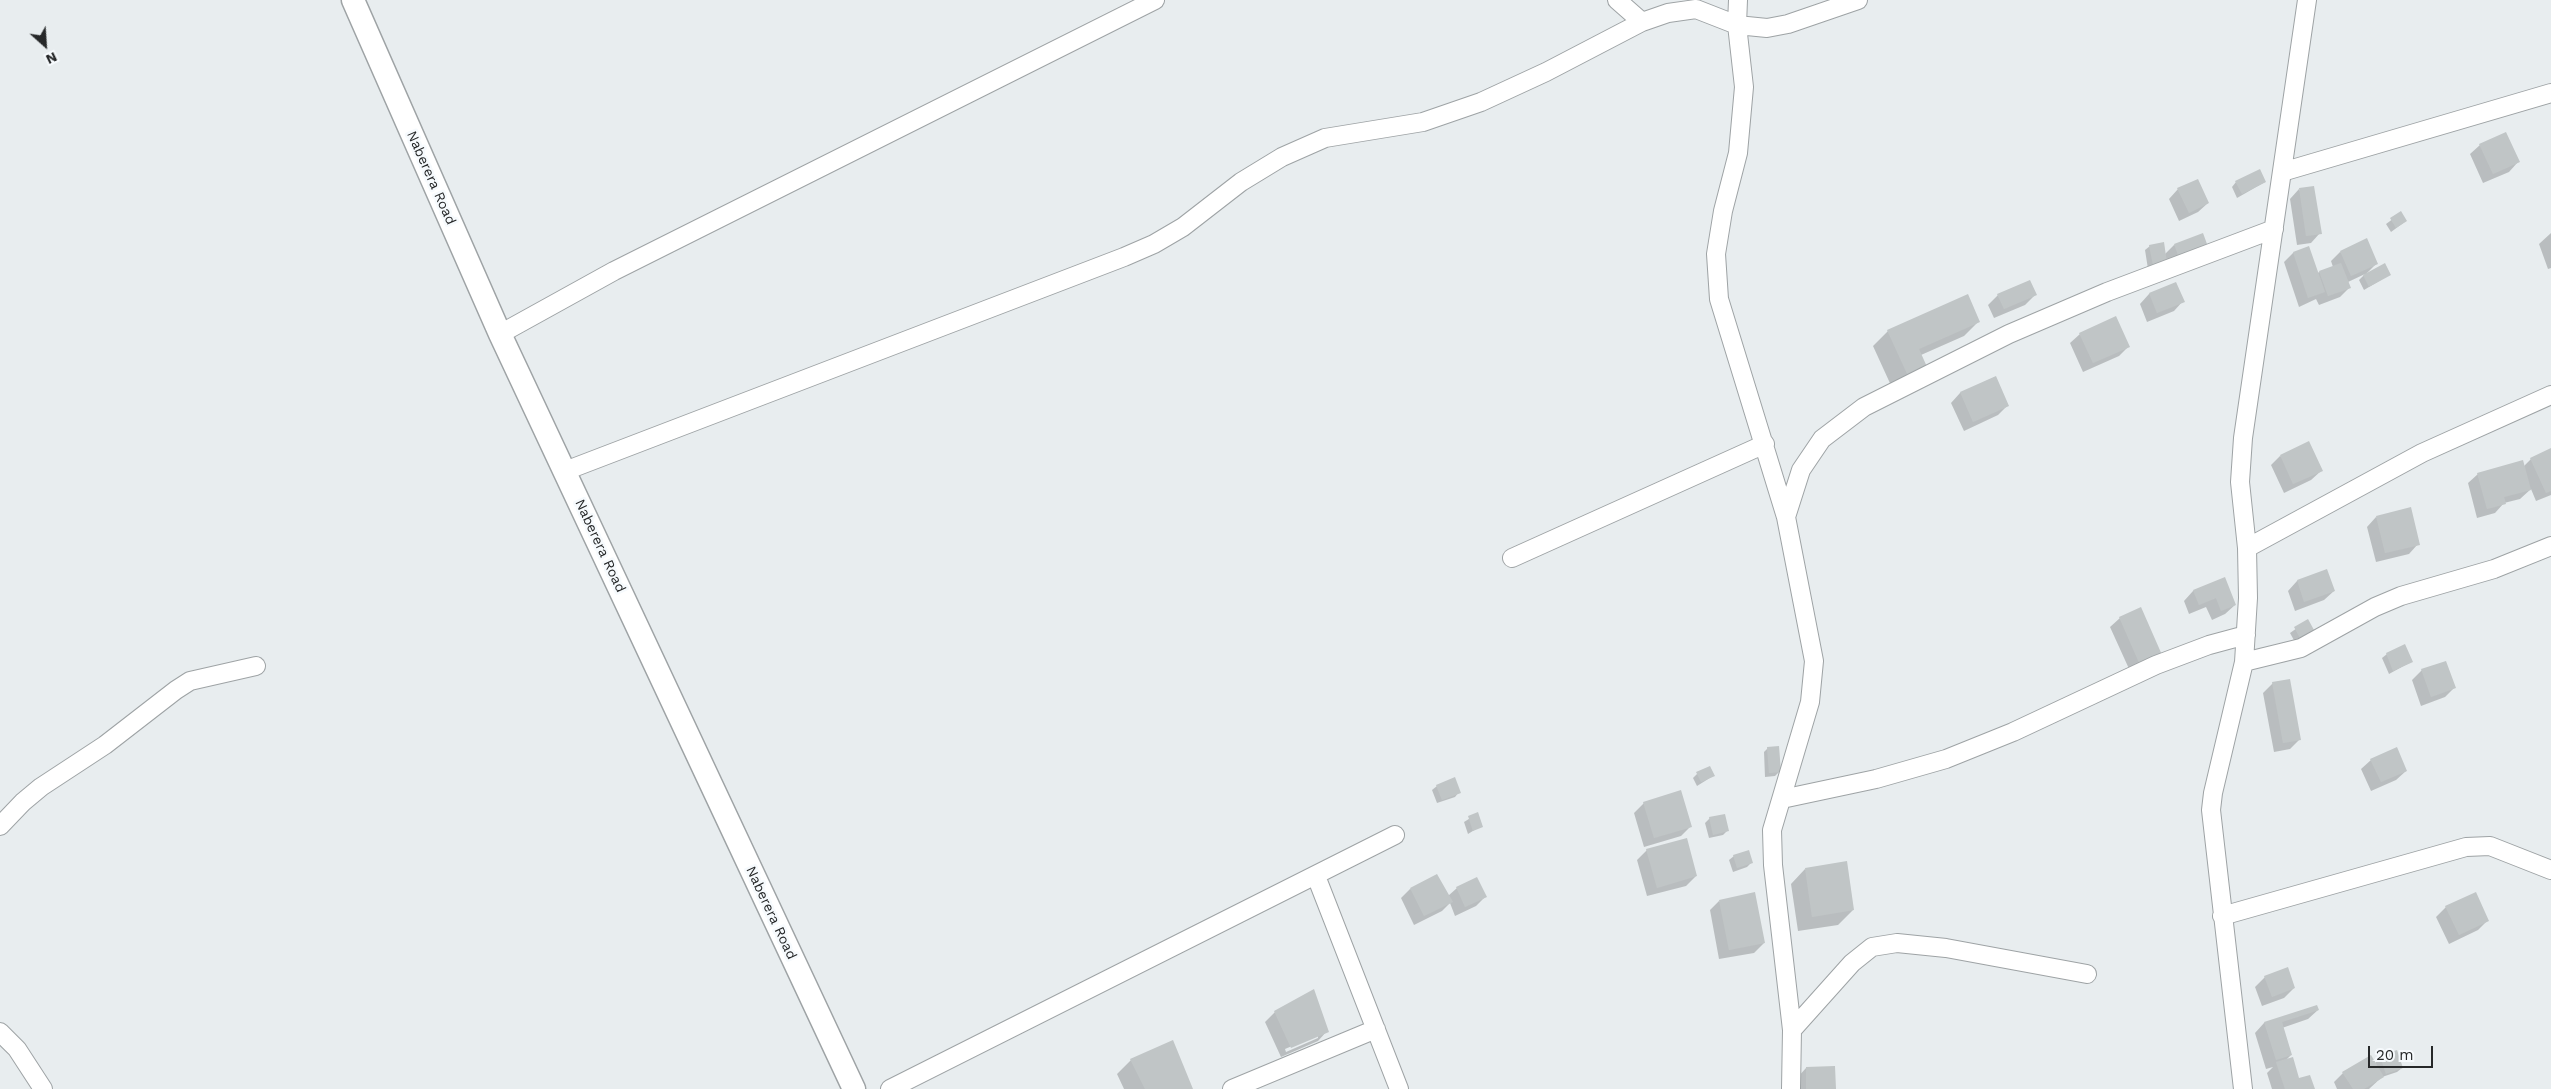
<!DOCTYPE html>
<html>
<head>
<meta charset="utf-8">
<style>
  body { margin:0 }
  #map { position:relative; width:2551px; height:1089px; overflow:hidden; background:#e8edef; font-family:"Work Sans",sans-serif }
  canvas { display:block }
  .north { position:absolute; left:20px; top:20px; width:50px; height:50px; -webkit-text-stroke:4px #f6fafd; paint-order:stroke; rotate:154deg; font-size:14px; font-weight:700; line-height:20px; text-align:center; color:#262829 }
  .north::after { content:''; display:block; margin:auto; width:18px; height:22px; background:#262829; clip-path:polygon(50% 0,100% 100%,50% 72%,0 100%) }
  .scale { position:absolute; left:2368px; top:1046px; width:65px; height:22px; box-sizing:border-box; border:2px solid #262829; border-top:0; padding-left:6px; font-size:15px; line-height:18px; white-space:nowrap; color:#262829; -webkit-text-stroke:4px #f6fafd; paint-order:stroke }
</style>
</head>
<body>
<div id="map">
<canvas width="2551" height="1089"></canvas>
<div class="north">N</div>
<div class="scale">20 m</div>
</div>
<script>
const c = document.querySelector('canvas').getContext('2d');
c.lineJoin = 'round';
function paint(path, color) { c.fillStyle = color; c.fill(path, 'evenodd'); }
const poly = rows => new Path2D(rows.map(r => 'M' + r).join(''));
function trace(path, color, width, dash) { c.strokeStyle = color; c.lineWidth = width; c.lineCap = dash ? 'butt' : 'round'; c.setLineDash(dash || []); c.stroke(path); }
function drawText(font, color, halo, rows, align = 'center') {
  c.font = font + ' "Work Sans",sans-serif'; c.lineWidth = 5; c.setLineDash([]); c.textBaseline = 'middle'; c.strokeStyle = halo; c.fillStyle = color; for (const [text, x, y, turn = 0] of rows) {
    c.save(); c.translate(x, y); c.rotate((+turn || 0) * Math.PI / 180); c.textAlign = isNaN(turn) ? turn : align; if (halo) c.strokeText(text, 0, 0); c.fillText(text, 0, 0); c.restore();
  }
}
paint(poly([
  [2480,145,2518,162,2509,172,2483,183,2470,154],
  [2236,182,2265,182,2237,198,2232,187],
  [2178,189,2208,203,2198,212,2179,221,2169,199],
  [2299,189,2320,233,2311,243,2297,245,2290,199],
  [2401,213,2406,221,2391,232,2386,224],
  [2551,233,2551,268,2548,269,2539,244],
  [2174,245,2210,255,2148,269,2145,250,2150,246,2164,255],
  [2309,248,2317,273,2333,267,2331,261,2340,252,2377,263,2367,273,2389,275,2364,290,2359,280,2365,274,2348,282,2350,287,2340,297,2319,305,2316,299,2299,307,2284,262,2293,253],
  [2176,283,2183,301,2174,311,2147,322,2140,304,2149,294],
  [1998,295,2035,295,2025,305,1994,318,1988,305],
  [1979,321,1964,336,1921,355,1927,369,1894,392,1873,346,1888,331],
  [2080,334,2129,346,2119,356,2083,372,2070,343],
  [1995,377,2008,405,1998,415,1964,431,1951,403,1960,393],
  [2551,450,2551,495,2536,501,2531,489,2520,499,2504,503,2495,513,2477,518,2468,483,2478,474,2524,466,2531,459],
  [2280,456,2321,471,2311,480,2284,493,2271,465],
  [2376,517,2418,544,2409,554,2376,562,2367,527],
  [2326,571,2334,591,2324,600,2295,611,2288,591,2297,581],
  [2224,579,2235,605,2225,614,2212,620,2206,607,2189,614,2184,601,2193,591],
  [2120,618,2165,663,2135,682,2110,627],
  [2307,621,2301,653,2290,633],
  [2387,654,2411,662,2389,674,2382,658],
  [2422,670,2454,688,2445,697,2421,706,2412,680],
  [2273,683,2299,740,2290,749,2274,752,2263,693],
  [1768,748,1779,772,1775,776,1765,777,1764,752],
  [2371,760,2406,771,2396,780,2371,791,2361,769],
  [1697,774,1713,776,1697,786,1693,778],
  [1437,786,1459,792,1455,797,1437,803,1432,790],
  [1644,803,1690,827,1681,836,1644,847,1634,813],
  [1477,814,1481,826,1468,834,1464,822],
  [1710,818,1727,831,1723,835,1709,838,1705,823],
  [1647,850,1696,876,1686,886,1647,896,1637,860],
  [1734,856,1751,863,1747,867,1733,872,1729,860],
  [1805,869,1853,910,1838,925,1798,931,1791,884],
  [1457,888,1485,897,1476,906,1455,916,1450,903,1442,911,1414,925,1401,898,1410,889,1448,896],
  [1719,901,1764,943,1754,953,1719,959,1710,910],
  [2446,907,2488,920,2478,930,2449,944,2436,917],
  [2265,977,2294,988,2284,998,2262,1006,2255,987],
  [2316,1006,2318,1010,2308,1019,2282,1028,2291,1055,2285,1061,2298,1080,2313,1089,2272,1089,2267,1073,2273,1067,2266,1069,2255,1033,2264,1023],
  [1275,1012,1327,1031,1318,1041,1281,1057,1265,1022],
  [1318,1035,1318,1038,1286,1052,1285,1049],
  [2381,1057,2402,1068,2397,1072,2382,1077,2369,1089,2337,1089,2334,1082,2343,1073,2375,1063],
  [1131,1060,1192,1089,1124,1089,1117,1074],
  [1806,1068,1834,1089,1797,1089,1797,1078]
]), '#0003');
paint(poly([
  [2506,132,2520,162,2493,174,2479,144],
  [2260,169,2266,182,2242,194,2235,181],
  [2198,179,2209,203,2189,213,2177,188],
  [2314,186,2322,234,2306,236,2299,188],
  [2401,211,2407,221,2396,228,2390,218],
  [2203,233,2211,255,2182,266,2174,244],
  [2367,238,2378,264,2351,276,2340,251],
  [2164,242,2167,263,2153,265,2149,245],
  [2309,246,2325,292,2308,298,2293,252],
  [2341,263,2351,288,2328,296,2319,271],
  [2385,263,2391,275,2369,287,2363,275],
  [2030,280,2037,295,2004,309,1997,294],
  [2176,282,2185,302,2157,313,2149,293],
  [1968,294,1980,322,1919,349,1928,369,1909,378,1887,330],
  [2116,316,2130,347,2093,363,2079,333],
  [1996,376,2009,406,1973,422,1960,392],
  [2309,441,2323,471,2293,484,2280,455],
  [2551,448,2551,491,2546,493,2530,458],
  [2523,460,2531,490,2504,497,2506,504,2487,509,2477,473],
  [2411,507,2420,545,2385,553,2376,516],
  [2327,569,2335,591,2304,602,2297,580],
  [2225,577,2236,605,2221,611,2216,598,2199,605,2193,590],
  [2141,607,2166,664,2144,674,2119,617],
  [2308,619,2320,641,2306,649,2294,627],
  [2405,644,2413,662,2393,671,2386,653],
  [2446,661,2456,688,2431,697,2421,669],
  [2290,679,2301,740,2283,743,2272,682],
  [1779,746,1781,772,1769,773,1767,747],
  [2397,747,2407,771,2381,782,2370,759],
  [1710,766,1715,776,1701,782,1696,772],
  [1455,777,1461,793,1442,800,1436,785],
  [1681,790,1692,827,1654,838,1643,802],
  [1478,812,1483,827,1473,831,1468,816],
  [1725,814,1729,831,1713,835,1709,817],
  [1687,838,1697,876,1657,888,1646,849],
  [1749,850,1753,863,1737,868,1733,855],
  [1847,861,1854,910,1812,917,1805,868],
  [1437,874,1453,902,1424,916,1410,888],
  [1477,877,1487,897,1465,907,1456,887],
  [1755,892,1765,943,1729,950,1719,900],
  [2476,892,2489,921,2459,935,2445,906],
  [2288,967,2295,988,2272,997,2264,976],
  [1314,989,1329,1032,1291,1048,1274,1011],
  [2317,1005,2319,1010,2282,1022,2292,1055,2276,1060,2264,1022],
  [1173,1040,1193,1089,1145,1089,1130,1059],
  [2397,1050,2403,1068,2386,1074,2380,1056],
  [2371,1055,2384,1077,2364,1089,2353,1089,2342,1072],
  [2293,1057,2299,1078,2310,1075,2315,1089,2285,1089,2276,1062],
  [1835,1066,1836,1089,1806,1089,1806,1067]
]), '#c0c5c6');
const minor = poly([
  [1617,0,1642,22],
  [1738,0,1737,25,1744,87,1738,153,1723,211,1716,254,1719,299,1786,517,1814,661,1810,702,1772,830,1773,865,1792,1030,1791,1089],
  [2282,172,2551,93],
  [500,334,614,271,1155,0],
  [565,471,1124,257,1154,244,1183,227,1241,182,1282,157,1325,138,1423,122,1481,102,1546,72,1642,22,1668,13,1696,9,1737,25,1767,28,1788,24,1858,0],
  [1786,517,1801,470,1822,439,1864,407,2009,334,2107,292,2274,229],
  [2247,548,2422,453,2551,395],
  [1512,558,1765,444],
  [2244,662,2301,648,2375,607,2401,596,2494,569,2551,546],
  [1782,799,1876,779,1946,759,2013,732,2156,665,2209,645,2246,635],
  [0,826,23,802,41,787,105,745,176,690,190,681,256,666],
  [1316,876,1399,1089],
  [2222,916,2466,847,2490,846,2551,870],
  [1792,1030,1852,963,1872,947,1897,943,1946,948,2087,974],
  [0,1032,17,1049,43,1089],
  [890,1089,1395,835],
  [1232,1089,1376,1029],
  [2243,1089,2211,810,2213,793,2244,662,2248,598,2247,548,2240,482,2243,438,2307,0]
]);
const tertiary = poly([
  [353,0,500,334,854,1089]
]);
trace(minor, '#9ea3a5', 20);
trace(tertiary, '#9ea3a5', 25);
trace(minor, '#fff', 18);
trace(tertiary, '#fff', 22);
drawText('14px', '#262829', '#f6fafd', [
  ["Naberera Road",431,178,66],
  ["Naberera Road",600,546,65],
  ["Naberera Road",771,913,65]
]);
</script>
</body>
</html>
